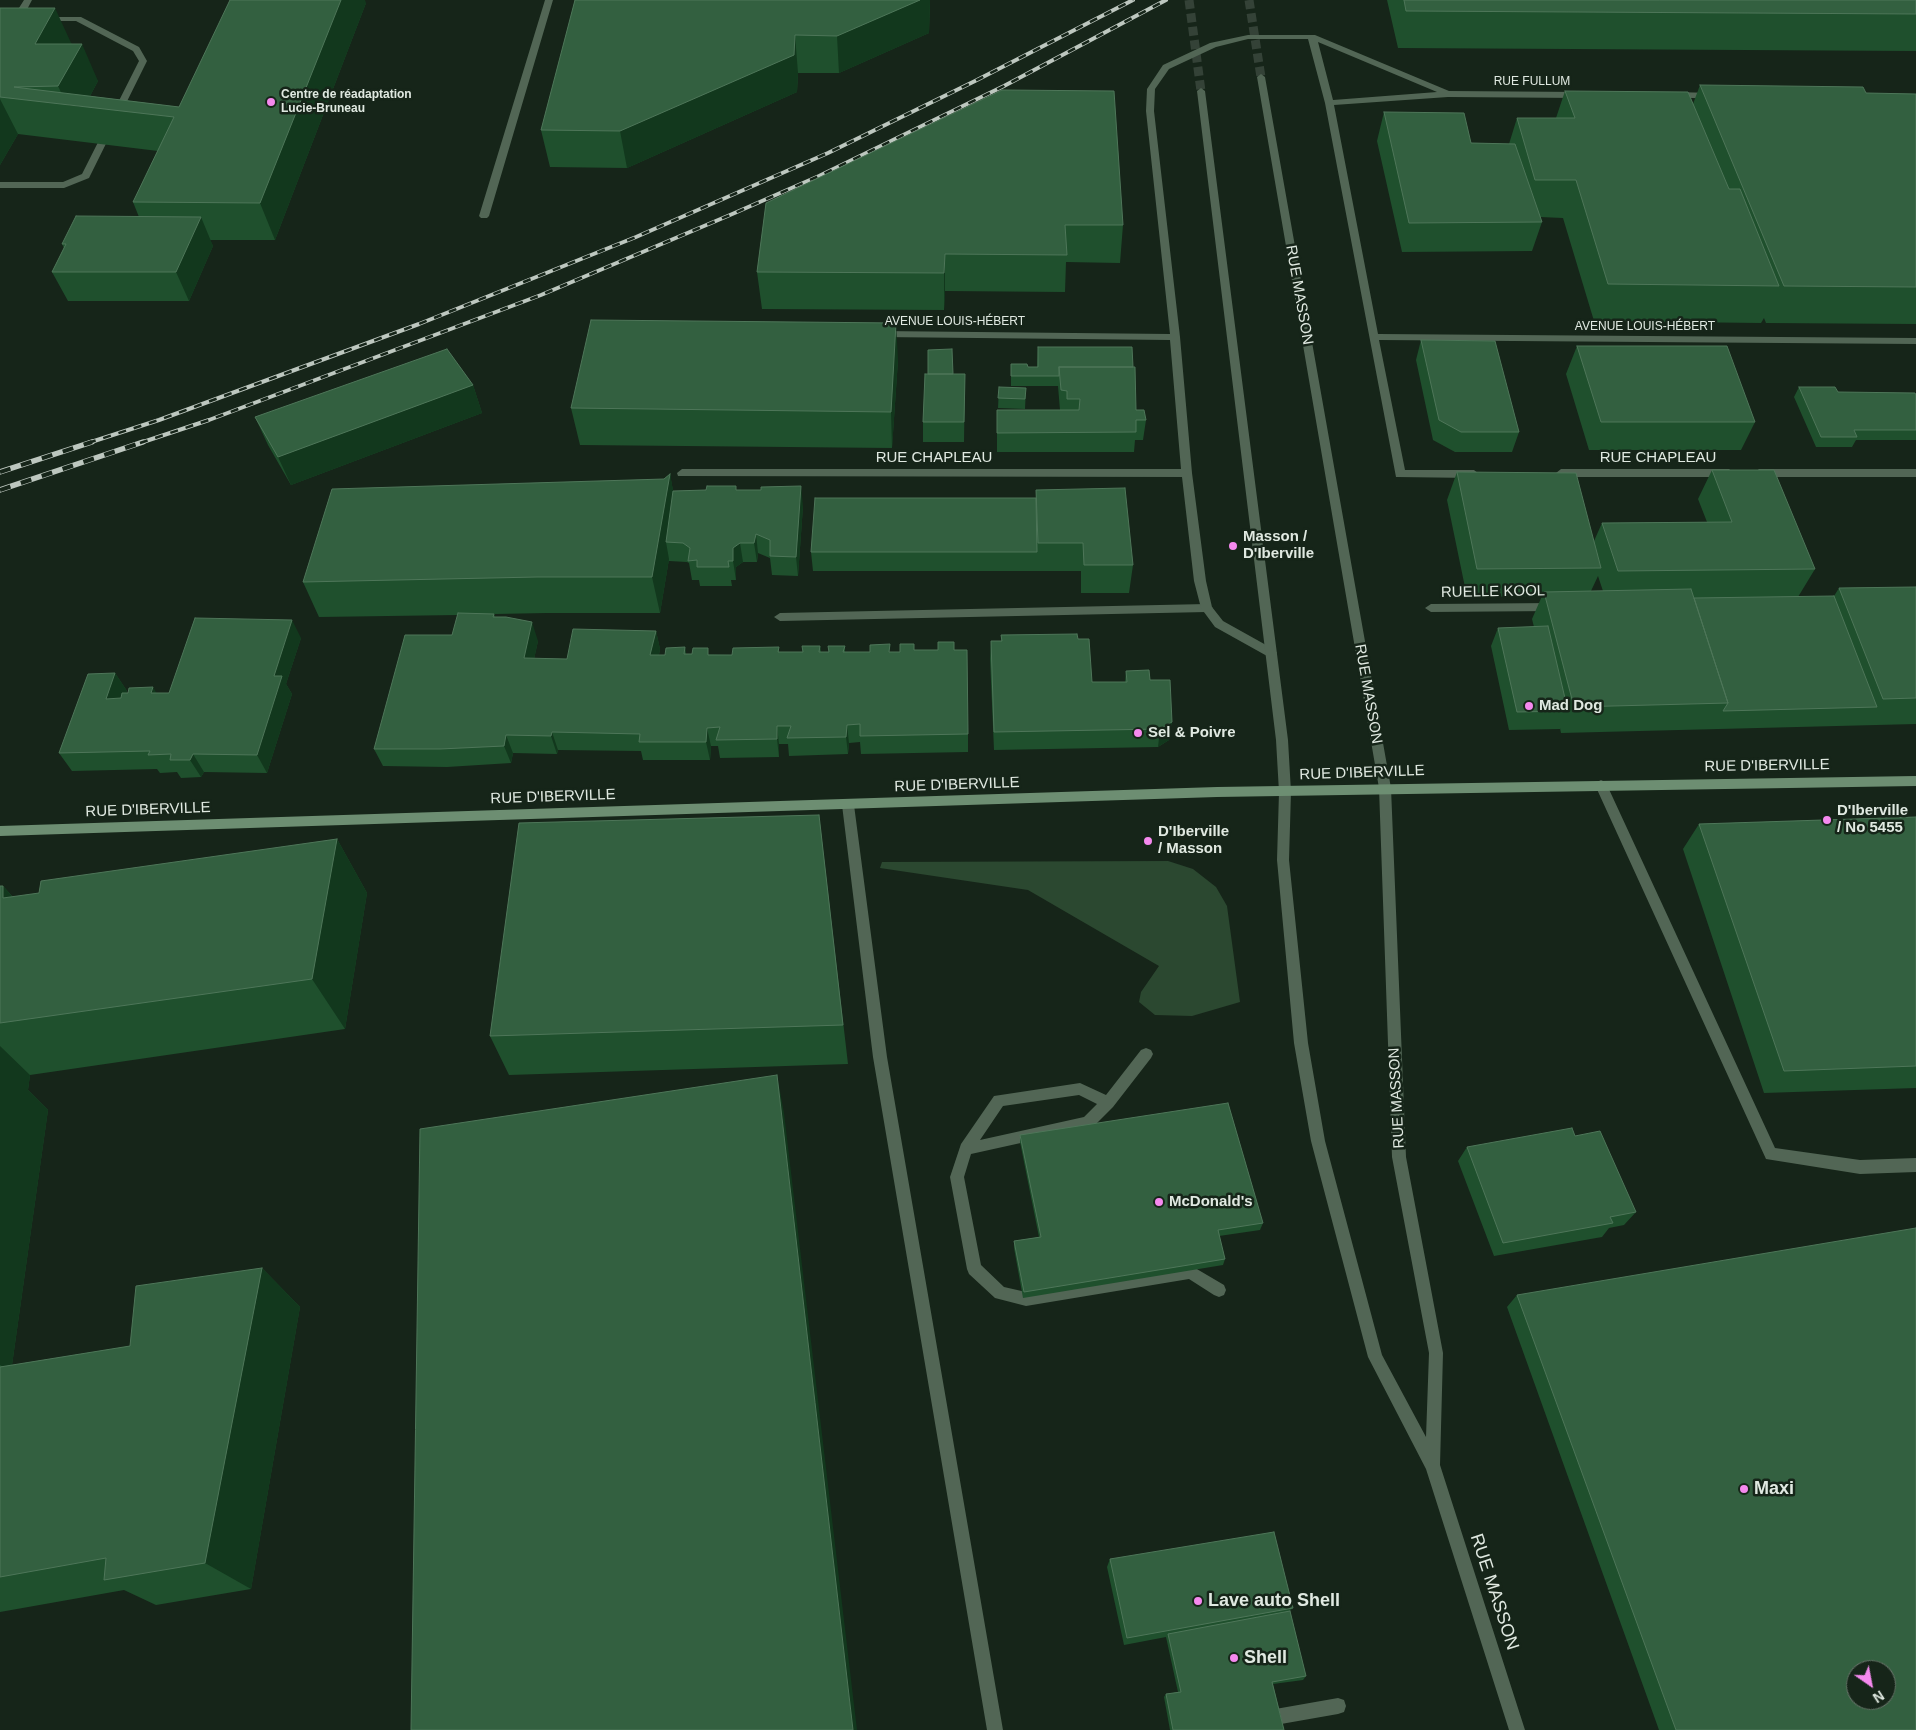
<!DOCTYPE html>
<html>
<head>
<meta charset="utf-8">
<style>
  body { margin:0 }
  #map { position:relative; width:1916px; height:1730px; overflow:hidden; background:#162519; font-family:Helvetica,sans-serif }
  canvas { display:block }
  .north { position:absolute; left:1846px; top:1660px; width:50px; height:50px; box-sizing:border-box; background:#162519; border:1px solid #677369; border-radius:50%; rotate:147deg; font-size:14px; font-weight:700; line-height:20px; text-align:center; color:#e0e9e1 }
  .north::after { content:''; display:block; margin:auto; width:18px; height:22px; background:#f589ee; clip-path:polygon(50% 0,100% 100%,50% 72%,0 100%) }
</style>
</head>
<body>
<div id="map">
<canvas width="1916" height="1730"></canvas>
<div class="north">N</div>
</div>
<script>
const c = document.querySelector('canvas').getContext('2d');
c.lineJoin = 'round';
function paint(path, color) { c.fillStyle = color; c.fill(path, 'evenodd'); }
const poly = rows => new Path2D(rows.map(r => 'M' + r).join(''));
function trace(path, color, width, dash) { c.strokeStyle = color; c.lineWidth = width; c.lineCap = dash ? 'butt' : 'round'; c.setLineDash(dash || []); c.stroke(path); }
function drawText(font, color, halo, rows, align = 'center') {
  c.font = font + ' Helvetica,sans-serif'; c.lineWidth = 5; c.setLineDash([]); c.textBaseline = 'middle'; c.strokeStyle = halo; c.fillStyle = color; for (const [text, x, y, turn = 0] of rows) {
    c.save(); c.translate(x, y); c.rotate((+turn || 0) * Math.PI / 180); c.textAlign = isNaN(turn) ? turn : align; if (halo) c.strokeText(text, 0, 0); c.fillText(text, 0, 0); c.restore();
  }
}
paint(poly([
  [1168,861,1193,869,1216,887,1227,906,1240,1002,1192,1016,1155,1015,1139,1002,1141,992,1159,966,1028,890,880,868,882,862]
]), '#2b4830');
trace(poly([
  [1189,0,1201,91],
  [1249,0,1261,77]
]), '#344237', 9, [9, 4.5]);
paint(poly([
  [24,0,32,0,21,21,13,21,12,19,24,0],
  [545,0,553,0,489,216,487,218,481,218,479,216,545,0],
  [42,17,81,17,139,47,147,61,89,178,64,188,0,188,0,182,63,182,82,174,139,61,133,51,76,21,45,21,41,19,42,17],
  [1554,603,1560,607,1554,611,1431,612,1425,608,1431,604,1554,603],
  [1207,604,1213,608,1207,612,780,621,774,617,780,613,1207,604],
  [1601,780,1605,782,1607,785,1775,1148,1860,1160,1916,1158,1916,1172,1860,1174,1766,1159,1595,785,1597,782,1601,780],
  [848,800,852,802,854,805,887,1057,1003,1730,987,1730,873,1057,842,805,844,802,848,800],
  [1146,1048,1151,1050,1153,1054,1151,1058,1113,1107,1093,1127,971,1154,964,1177,981,1265,1004,1287,1026,1292,1190,1265,1224,1285,1226,1290,1224,1295,1219,1297,1214,1295,1189,1279,1026,1306,995,1298,969,1274,967,1269,950,1177,961,1144,994,1096,1080,1083,1106,1095,1141,1050,1146,1048],
  [1079,1095,1097,1104,1084,1117,980,1140,1003,1106,1079,1095],
  [1338,1698,1344,1700,1346,1706,1344,1712,1338,1714,1264,1727,1258,1725,1256,1719,1258,1713,1264,1711,1338,1698]
]), '#526655');
paint(poly([
  [1248,35,1315,35,1449,91,1581,92,1585,95,1581,98,1448,97,1334,105,1378,334,1916,338,1916,344,1379,340,1405,470,1474,470,1479,474,1474,478,1396,477,1325,103,1308,39,1248,39,1216,47,1169,69,1155,89,1154,111,1180,337,1192,473,1206,581,1212,607,1223,621,1275,650,1277,653,1275,656,1267,656,1215,627,1201,608,1194,581,1182,477,678,476,677,473,682,469,1181,469,1170,340,880,337,875,334,880,331,1170,334,1146,111,1147,89,1163,65,1210,43,1248,35],
  [1318,42,1437,92,1333,100,1318,42],
  [1674,92,1714,93,1718,96,1714,99,1671,97,1670,95,1674,92],
  [1561,469,1729,469,1734,473,1729,477,1561,477,1556,473,1561,469],
  [1759,469,1916,469,1916,477,1759,477,1754,473,1759,469]
]), '#526655');
paint(poly([
  [1261,74,1265,77,1391,788,1406,1157,1443,1353,1440,1465,1525,1730,1509,1730,1426,1469,1368,1357,1311,1141,1294,1043,1277,860,1279,792,1276,740,1197,91,1201,88,1205,91,1288,740,1291,792,1289,860,1308,1043,1325,1141,1382,1355,1426,1437,1429,1353,1392,1157,1379,788,1257,77,1261,74]
]), '#526655');
paint(poly([
  [1916,776,1916,786,1217,797,0,836,0,826,1217,787,1916,776]
]), '#6d8e72');
const railFar1 = poly([
  [88,443,159,420,419,324,636,237,828,153,975,81,1133,0],
  [140,443,209,420,541,295,730,215,819,176,1004,86,1166,0]
]);
const rail = poly([
  [0,472,92,442],
  [0,490,143,442]
]);
trace(railFar1, '#bdc7bf', 4);
trace(rail, '#bdc7bf', 5.5);
trace(railFar1, '#162519', 2.5, [8]);
trace(rail, '#162519', 4, [11]);
paint(poly([
  [575,0,936,0,930,0,929,33,839,73,798,73,797,92,627,168,550,167,541,130],
  [1387,0,1916,0,1916,51,1398,48],
  [366,3,275,240,210,240,213,246,189,301,68,301,52,272,64,248,62,244,139,217,133,202,158,151,18,134,0,165,0,8,72,44,98,81,90,96,179,107],
  [1700,85,1866,93,1916,94,1916,324,1766,323,1764,318,1761,323,1594,321,1563,218,1540,217,1542,222,1532,251,1402,252,1377,141,1384,112,1471,143,1509,144,1517,118,1556,118,1565,91,1693,104],
  [766,203,1123,225,1120,263,1066,262,1065,292,945,291,944,310,762,309,757,272],
  [1421,340,1519,432,1512,452,1455,452,1433,440,1416,360],
  [1577,346,1755,422,1741,450,1589,450,1566,374],
  [1038,347,1136,410,1146,420,1143,440,1135,440,1134,452,997,452,997,410,1060,410,1058,386,1011,386,1011,364,1028,367,1037,367],
  [898,360,892,448,580,445,571,408],
  [953,374,965,374,964,442,923,442,923,422],
  [473,385,482,413,291,485,268,445,255,417],
  [999,387,1026,388,1025,409,998,408],
  [1799,387,1838,392,1916,395,1916,440,1856,440,1852,447,1816,447,1794,397],
  [1712,470,1815,569,1798,597,1834,596,1839,588,1916,587,1916,724,1561,733,1560,728,1560,729,1509,730,1491,646,1498,628,1534,627,1532,619,1542,596,1467,597,1447,500,1457,472,1594,541,1602,523,1707,522,1698,499],
  [1598,576,1603,591,1591,591],
  [670,474,673,491,737,490,803,506,798,576,772,575,770,558,758,553,757,562,743,562,736,567,736,580,731,580,732,586,700,586,699,580,692,580,689,563,687,562,669,561,669,559,660,613,547,613,494,614,495,617,538,641,534,659,567,659,656,631,660,649,659,655,665,655,685,647,686,654,732,655,779,647,779,652,803,652,820,646,821,652,828,652,845,646,845,652,900,652,914,650,954,650,968,734,968,752,861,754,860,742,849,743,848,754,789,756,788,744,779,744,779,757,720,758,718,746,711,746,710,760,643,760,641,751,558,750,557,754,513,753,511,763,447,767,383,766,374,749,452,635,458,615,319,617,303,582,664,479],
  [1036,490,1133,565,1129,593,1081,593,1081,571,813,571,811,552,1036,498],
  [1001,635,1078,639,1092,682,1125,682,1126,671,1150,680,1172,722,1169,740,1158,747,994,750,990,659,991,641,1001,641],
  [301,638,286,684,292,694,267,773,204,772,201,777,181,778,177,772,160,773,157,769,72,771,59,753,115,673,127,691,126,693,169,693],
  [819,815,848,1064,509,1075,490,1036],
  [1916,817,1916,1088,1764,1093,1683,849,1699,824],
  [337,839,367,893,345,1029,30,1075,28,1090,48,1110,12,1365,130,1346,262,1268,300,1307,251,1589,156,1605,124,1590,0,1612,0,886,3,886,13,897,39,893],
  [1020,1135,1263,1223,1260,1230,1219,1236,1225,1259,1223,1265,1023,1298,1014,1248,1014,1241,1039,1237,1020,1142],
  [1467,1147,1636,1212,1624,1225,1609,1228,1602,1237,1494,1256,1458,1161],
  [1517,1295,1916,1730,1659,1730,1507,1307],
  [1110,1559,1293,1608,1289,1611,1306,1676,1303,1680,1273,1684,1284,1730,1170,1730,1164,1697,1166,1694,1178,1692,1166,1637,1124,1645,1107,1567]
]), '#1f502d');
paint(poly([
  [341,0,365,0,366,3,275,240,260,203],
  [920,0,930,0,929,33,839,73,837,36],
  [55,8,72,45,35,44],
  [795,35,798,73,797,92,627,168,620,131],
  [82,44,98,81,84,107,67,105,58,86],
  [0,99,18,134,0,165],
  [201,217,213,246,189,301,176,272],
  [945,254,945,291,944,310,944,273],
  [896,323,898,360,892,448,891,412],
  [473,385,482,413,291,485,278,457],
  [670,474,677,511,666,542,669,559,660,613,652,577],
  [801,486,803,506,798,576,796,557],
  [756,534,758,553,757,562,754,543],
  [740,543,743,562,736,567,736,580,733,561,733,548],
  [292,620,301,638,286,684,292,694,267,773,257,755,274,676],
  [532,622,538,641,530,677,524,658],
  [656,631,660,649,655,673,650,655],
  [115,673,127,691,118,717,106,699],
  [153,687,164,706,151,693],
  [1172,722,1169,740,1158,747,1160,729],
  [847,725,849,743,848,754,846,737],
  [777,726,779,744,779,757,777,739],
  [707,728,711,746,710,760,706,742],
  [552,732,558,750,557,754,551,736],
  [506,735,513,753,511,763,504,746],
  [193,754,204,772,201,777,190,760],
  [337,839,367,893,345,1029,312,979],
  [3,886,50,939,3,898],
  [0,1046,30,1075,28,1090,48,1110,11,1372,0,1365],
  [777,1075,784,1113,857,1730,853,1730],
  [262,1268,300,1307,251,1589,205,1563]
]), '#12381d');
const building = poly([
  [230,0,341,0,260,203,133,202,174,117,0,97,0,8,55,8,35,44,82,44,58,86,14,87,179,107,230,0],
  [575,0,920,0,837,36,795,35,794,55,620,131,541,130,575,0],
  [1404,0,1916,0,1916,14,1406,11,1404,0],
  [1700,85,1863,87,1866,93,1916,94,1916,287,1784,286,1700,85],
  [1002,90,1114,91,1123,225,1065,225,1067,255,945,254,944,273,757,272,766,203,1002,90],
  [1565,91,1688,92,1729,189,1740,189,1779,286,1608,284,1576,180,1535,180,1517,118,1575,118,1565,91],
  [1384,112,1464,113,1471,143,1515,144,1542,222,1409,223,1384,112],
  [76,216,201,217,176,272,52,272,66,244,62,244,76,216],
  [591,320,896,323,891,412,571,408,591,320],
  [1421,340,1495,341,1519,432,1461,432,1439,420,1421,340],
  [1577,346,1727,346,1755,422,1601,422,1577,346],
  [1038,347,1132,347,1133,367,1059,367,1059,376,1011,376,1011,364,1027,364,1028,367,1038,367,1038,347],
  [447,349,473,385,278,457,255,417,447,349],
  [952,349,953,374,928,374,928,350,952,349],
  [1059,367,1135,367,1136,410,1144,410,1146,420,1136,420,1136,432,997,433,997,410,1079,410,1080,399,1067,399,1067,391,1061,390,1059,367],
  [925,374,965,374,964,422,923,422,925,374],
  [999,387,1026,388,1025,399,998,398,999,387],
  [1799,387,1835,387,1838,392,1915,393,1916,395,1916,430,1854,430,1857,437,1821,437,1799,387],
  [1712,470,1774,470,1815,569,1618,571,1602,523,1732,522,1712,470],
  [1457,472,1576,473,1601,568,1477,569,1457,472],
  [670,474,652,577,537,577,303,582,332,489,664,479,670,474],
  [707,486,736,486,736,490,761,490,761,487,801,486,796,557,770,556,770,540,756,534,754,543,740,543,733,548,733,561,728,561,729,567,697,567,697,560,688,561,690,548,683,543,666,542,673,491,706,490,707,486],
  [1125,488,1133,565,1084,565,1083,543,1038,543,1036,490,1125,488],
  [815,498,1036,498,1037,552,811,552,815,498],
  [1916,587,1916,698,1883,699,1839,588,1916,587],
  [1691,589,1728,703,1574,707,1544,592,1691,589],
  [1834,596,1877,707,1723,711,1728,703,1694,598,1834,596],
  [458,613,494,614,493,617,506,617,532,622,524,658,567,659,573,629,656,631,650,655,665,655,666,648,685,647,684,654,692,654,693,648,708,648,708,655,732,655,733,648,779,647,778,652,803,652,802,646,820,646,819,652,829,652,828,646,845,646,843,652,870,652,870,645,890,644,889,652,900,652,900,644,914,644,914,650,938,650,938,642,954,642,954,650,967,650,968,734,860,736,860,724,847,725,846,737,787,738,791,726,777,726,777,739,716,740,720,727,707,728,706,742,639,742,640,734,552,732,551,736,506,735,504,746,440,749,374,749,405,635,452,635,458,613],
  [195,618,292,620,274,676,282,676,257,755,193,754,190,760,170,760,171,754,148,755,150,751,59,753,88,674,115,673,106,699,121,698,122,693,128,693,129,688,153,687,151,693,169,693,195,618],
  [1548,626,1568,711,1517,712,1498,628,1548,626],
  [1077,634,1078,639,1089,639,1092,682,1127,682,1126,671,1149,670,1150,680,1170,680,1172,722,1160,729,994,732,991,641,1002,641,1001,635,1077,634],
  [819,815,843,1025,490,1036,519,823,819,815],
  [1916,817,1916,1066,1784,1071,1699,824,1916,817],
  [337,839,312,979,0,1023,0,886,3,886,3,898,39,893,41,881,337,839],
  [777,1075,853,1730,411,1730,420,1129,777,1075],
  [1228,1103,1263,1223,1218,1230,1225,1259,1024,1292,1014,1241,1041,1237,1020,1135,1228,1103],
  [1572,1128,1575,1136,1600,1131,1636,1212,1610,1217,1613,1223,1503,1243,1467,1147,1572,1128],
  [1916,1228,1916,1730,1676,1730,1517,1295,1916,1228],
  [1856,1670,1886,1670,1886,1700,1856,1700,1856,1670],
  [262,1268,205,1563,104,1580,106,1558,0,1577,0,1367,130,1346,136,1286,262,1268],
  [1274,1532,1293,1608,1127,1638,1110,1559,1274,1532],
  [1290,1611,1306,1676,1272,1682,1284,1730,1173,1730,1166,1694,1181,1692,1168,1634,1290,1611]
]);
paint(building, '#336040');
trace(building, '#4e7659', 1);
for (const [x, y, r, color] of [
  [271,102,5,"#f589ee"],
  [1233,546,5,"#f589ee"],
  [1529,706,5,"#f589ee"],
  [1138,733,5,"#f589ee"],
  [1827,820,5,"#f589ee"],
  [1148,841,5,"#f589ee"],
  [1159,1202,5,"#f589ee"],
  [1744,1489,5,"#f589ee"],
  [1198,1601,5,"#f589ee"],
  [1234,1658,5,"#f589ee"]
]) { const dot = new Path2D(); dot.arc(x, y, r, 0, 2 * Math.PI); c.fillStyle = color; c.fill(dot); trace(dot, '#162519', 2); }
drawText('12px', '#e0e9e1', '#162519', [
  ["RUE FULLUM",1532,82],
  ["AVENUE LOUIS-HÉBERT",955,322],
  ["AVENUE LOUIS-HÉBERT",1645,327]
]);
drawText('bold 12px', '#e0e9e1', '#162519', [
  ["Centre de réadaptation",281,95],
  ["Lucie-Bruneau",281,109]
], 'left');
drawText('15px', '#e0e9e1', '#162519', [
  ["RUE MASSON",1299,295,80],
  ["RUE CHAPLEAU",934,458],
  ["RUE CHAPLEAU",1658,458],
  ["RUELLE KOOL",1493,592,-1],
  ["RUE MASSON",1368,694,80],
  ["RUE D'IBERVILLE",1767,766,-1],
  ["RUE D'IBERVILLE",1362,773,-2],
  ["RUE D'IBERVILLE",957,785,-2],
  ["RUE D'IBERVILLE",553,797,-2],
  ["RUE D'IBERVILLE",148,810,-2],
  ["RUE MASSON",1397,1098,-93]
]);
drawText('bold 15px', '#e0e9e1', '#162519', [
  ["Masson /",1243,537],
  ["D'Iberville",1243,554],
  ["Mad Dog",1539,706],
  ["Sel & Poivre",1148,733],
  ["D'Iberville",1837,811],
  ["/ No 5455",1837,828],
  ["D'Iberville",1158,832],
  ["/ Masson",1158,849],
  ["McDonald's",1169,1202]
], 'left');
drawText('bold 18px', '#e0e9e1', '#162519', [
  ["Maxi",1754,1489],
  ["Lave auto Shell",1208,1601],
  ["Shell",1244,1658]
], 'left');
drawText('18px', '#e0e9e1', '#162519', [
  ["RUE MASSON",1494,1592,72]
]);
</script>
</body>
</html>
